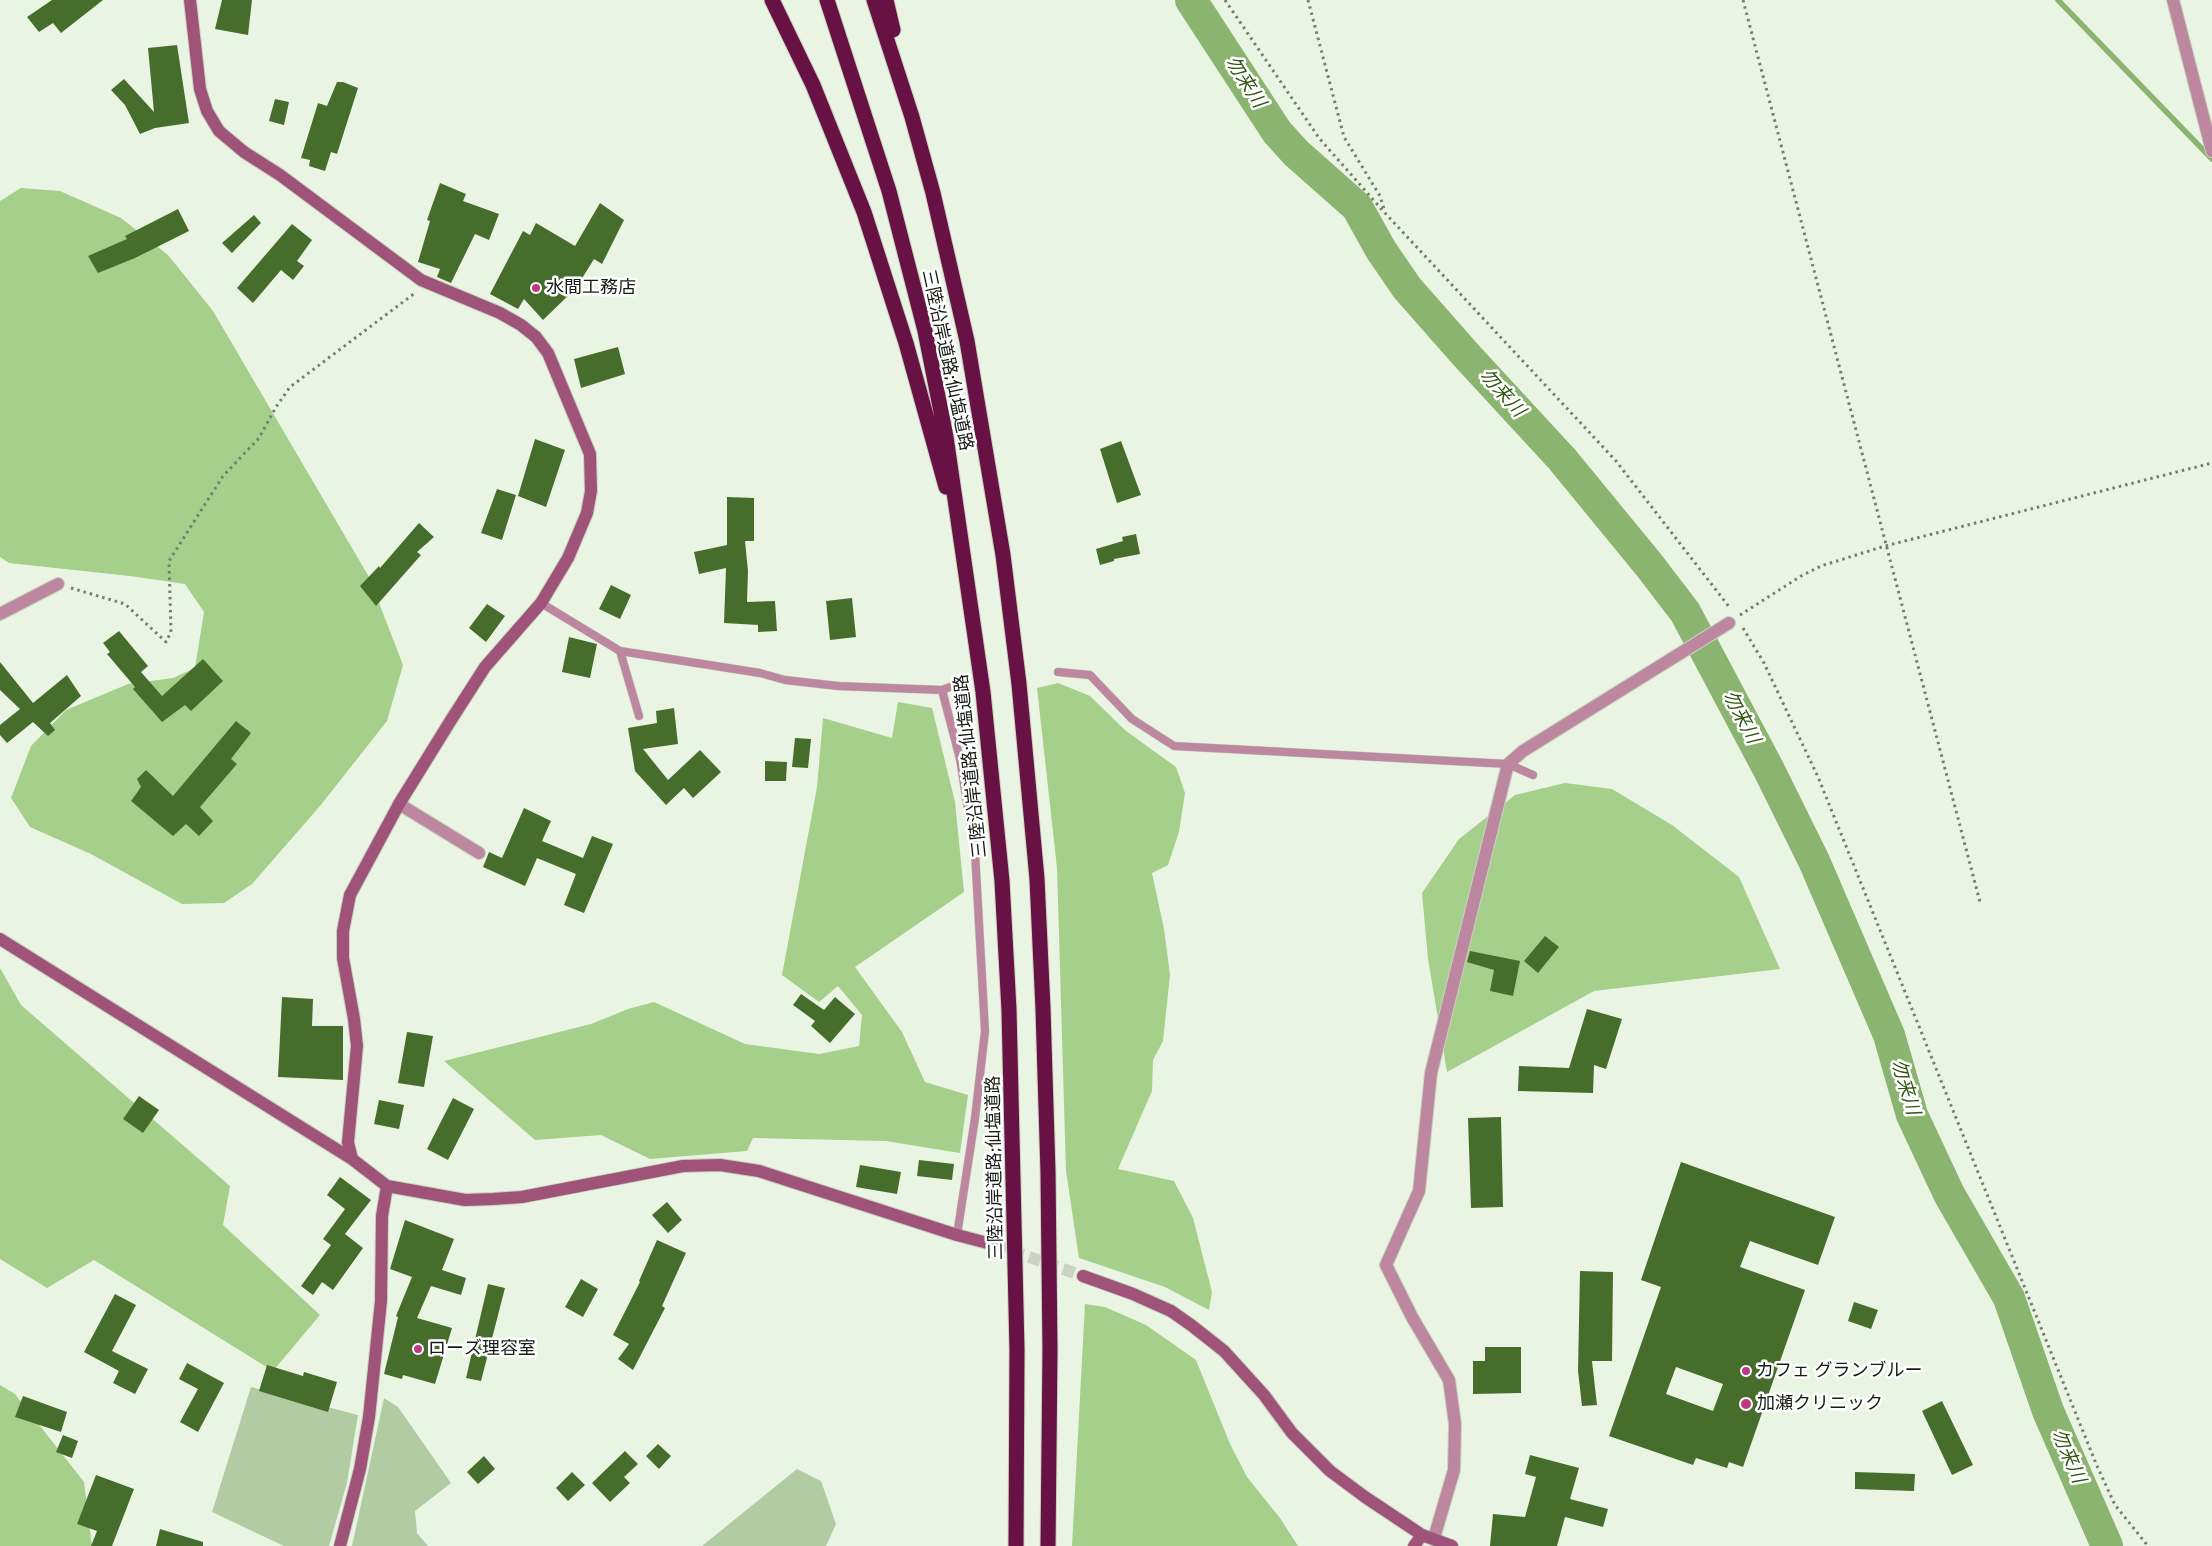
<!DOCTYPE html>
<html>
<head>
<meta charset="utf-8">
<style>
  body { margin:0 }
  canvas { display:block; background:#e9f5e2 }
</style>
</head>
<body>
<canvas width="2212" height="1546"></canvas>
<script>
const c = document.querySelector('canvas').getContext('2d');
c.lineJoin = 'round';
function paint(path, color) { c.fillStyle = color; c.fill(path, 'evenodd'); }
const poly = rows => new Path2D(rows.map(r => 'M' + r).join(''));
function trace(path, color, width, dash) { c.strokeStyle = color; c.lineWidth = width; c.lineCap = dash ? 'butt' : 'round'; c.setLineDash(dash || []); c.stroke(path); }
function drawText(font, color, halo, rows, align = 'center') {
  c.font = font + ' Rubik,"Noto Sans JP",sans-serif'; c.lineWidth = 5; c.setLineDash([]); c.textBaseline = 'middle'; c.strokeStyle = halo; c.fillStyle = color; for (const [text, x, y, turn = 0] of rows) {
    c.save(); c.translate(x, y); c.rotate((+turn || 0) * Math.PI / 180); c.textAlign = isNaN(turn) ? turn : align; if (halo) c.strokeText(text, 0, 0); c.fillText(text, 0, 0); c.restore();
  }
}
paint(poly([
  [251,1387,358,1415,347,1483,329,1546,284,1546,212,1512],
  [384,1398,398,1407,451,1483,415,1511,417,1533,428,1546,352,1546],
  [797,1469,821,1481,836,1524,826,1546,702,1546]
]), '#b1cba2');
paint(poly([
  [21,188,60,191,121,218,168,255,213,311,369,577,403,665,387,721,320,806,252,884,224,903,182,904,91,854,30,827,11,798,31,746,66,710,128,684,173,678,195,668,204,612,185,584,130,576,9,563,0,557,0,201],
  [1058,683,1090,696,1126,731,1176,767,1185,793,1179,832,1168,865,1152,873,1164,929,1170,975,1163,1041,1153,1060,1152,1091,1118,1169,1174,1181,1193,1218,1212,1292,1209,1310,1165,1287,1079,1258,1066,1171,1057,868,1037,688],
  [898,702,932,708,955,802,964,892,855,967,902,1032,925,1082,968,1095,960,1153,886,1141,753,1138,747,1151,650,1159,601,1135,535,1140,444,1061,591,1024,628,1009,654,1002,745,1044,819,1054,859,1046,862,1015,838,986,819,1002,782,975,817,787,823,718,892,738],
  [1565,783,1612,789,1672,825,1739,877,1780,969,1594,991,1447,1072,1428,959,1422,893,1459,839,1515,795],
  [0,968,21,1005,230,1186,223,1225,320,1315,273,1371,94,1260,47,1288,0,1259],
  [1085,1304,1105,1307,1146,1325,1196,1360,1230,1444,1247,1477,1280,1518,1298,1546,1072,1546],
  [0,1385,15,1394,84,1482,92,1546,0,1546]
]), '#a5cf8b');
trace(poly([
  [2058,0,2212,159]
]), '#8bb471', 5.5);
trace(poly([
  [1191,0,1277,132,1296,153,1357,207,1381,250,1407,288,1466,355,1562,459,1649,565,1685,612,1769,770,1814,861,1889,1035,1912,1115,1949,1194,2009,1298,2048,1411,2107,1546]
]), '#8bb471', 32);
paint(poly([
  [52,0,103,0,61,33,53,23,39,32,27,17],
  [222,0,252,0,248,35,215,29],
  [177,45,189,123,155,128,140,134,125,105,111,90,124,79,154,112,148,48],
  [337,82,343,82,358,88,337,154,331,152,325,171,309,166,310,160,301,158,318,103,327,106],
  [275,99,289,102,284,125,269,121],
  [440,183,466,194,463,201,499,214,489,240,475,234,451,283,437,277,440,269,418,262,430,221,427,220],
  [600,203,624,220,602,264,594,259,576,288,543,320,524,299,518,309,490,294,523,231,530,235,536,223,575,246],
  [178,209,189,231,135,258,98,273,88,256,127,239,125,236],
  [254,215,261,223,232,253,222,243],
  [292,224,312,240,297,261,304,266,293,280,281,270,253,303,237,288],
  [618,347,625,374,581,388,574,359],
  [535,439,565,450,546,507,518,496],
  [1121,441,1141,495,1117,503,1100,449],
  [497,489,516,495,502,540,481,533],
  [727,497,754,498,754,541,745,541,748,571,747,602,775,601,777,631,758,632,758,625,724,623,726,568,699,574,694,552,727,545],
  [419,523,434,537,417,552,421,555,376,606,360,586,379,566,380,568],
  [1136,534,1140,554,1114,559,1114,561,1100,565,1096,549,1123,541,1122,537],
  [611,585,631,595,620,619,599,609],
  [852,598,856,637,830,640,826,601],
  [487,604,505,616,486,642,469,628],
  [119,631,148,666,141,672,162,696,203,659,223,681,191,711,185,705,162,722,133,689,135,687,107,654,110,652,103,643],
  [569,637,597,644,590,678,562,672],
  [0,662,33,703,67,675,81,696,50,723,55,730,48,736,33,722,7,743,0,735,0,725,20,709,0,690],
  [674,708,678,744,643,749,668,780,700,750,721,772,693,798,684,788,666,805,635,771,628,728,657,723,656,711],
  [236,721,251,733,231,759,237,764,200,807,213,821,199,836,186,824,173,836,131,801,141,787,137,779,146,770,173,796],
  [795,738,811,739,808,768,792,767],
  [765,761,787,762,786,781,765,781],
  [524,808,551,821,542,841,583,858,592,836,613,844,584,913,564,905,576,874,537,858,525,886,483,867,489,852,502,858],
  [1545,936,1559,947,1538,973,1524,961],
  [1470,951,1520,961,1513,996,1490,991,1494,970,1467,962],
  [801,994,824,1010,835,997,855,1014,830,1043,811,1026,815,1021,793,1005],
  [282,997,313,999,312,1026,343,1026,343,1080,278,1077],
  [1587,1009,1622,1019,1606,1069,1594,1065,1593,1093,1518,1091,1519,1066,1569,1068],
  [407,1032,433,1036,424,1087,398,1083],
  [139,1096,159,1110,143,1133,123,1119],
  [453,1098,474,1109,448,1160,427,1149],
  [379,1100,404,1105,399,1129,374,1124],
  [1501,1117,1503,1207,1471,1208,1468,1118],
  [919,1160,954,1164,952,1180,917,1176],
  [1681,1162,1835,1217,1818,1265,1750,1241,1740,1267,1805,1290,1743,1467,1729,1462,1727,1468,1696,1458,1693,1465,1609,1436,1661,1287,1641,1280],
  [1676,1367,1723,1384,1713,1411,1666,1394],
  [860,1165,901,1172,897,1194,856,1187],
  [340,1177,371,1200,345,1234,363,1248,333,1290,322,1282,313,1295,301,1286,331,1245,323,1239,345,1209,327,1195],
  [667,1202,682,1220,668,1233,652,1215],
  [405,1220,454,1239,442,1270,466,1278,461,1295,431,1286,417,1318,452,1328,435,1384,403,1375,402,1379,384,1374,398,1317,396,1316,412,1277,390,1269],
  [657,1240,686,1253,662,1306,665,1308,633,1370,618,1359,629,1344,613,1335,640,1282,639,1281],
  [1580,1271,1613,1272,1612,1361,1592,1361,1597,1405,1582,1406,1578,1371],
  [581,1279,598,1289,583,1317,565,1307],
  [488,1284,505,1288,481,1381,466,1378],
  [115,1294,136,1305,112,1351,148,1369,135,1394,113,1383,119,1371,84,1352],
  [1854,1302,1878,1310,1871,1329,1848,1321],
  [1485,1347,1521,1347,1521,1393,1473,1394,1473,1361,1485,1361],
  [187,1363,224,1383,198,1432,180,1422,198,1389,179,1379],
  [267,1365,303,1376,304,1372,337,1382,328,1412,259,1391],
  [23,1396,67,1412,61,1432,15,1417],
  [1942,1401,1973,1465,1952,1475,1922,1411],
  [63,1435,78,1441,72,1458,56,1452],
  [658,1444,671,1456,659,1469,646,1456],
  [625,1451,638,1464,624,1477,630,1483,610,1502,592,1483],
  [1530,1455,1579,1468,1570,1499,1608,1509,1603,1527,1565,1517,1557,1546,1490,1546,1493,1514,1525,1517,1536,1477,1525,1474],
  [484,1456,495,1469,478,1484,467,1472],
  [572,1472,585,1485,568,1501,556,1488],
  [1855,1472,1915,1474,1914,1491,1855,1489],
  [96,1475,134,1489,112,1546,91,1546,97,1531,77,1524],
  [160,1529,203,1542,203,1546,156,1546]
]), '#476d2d');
trace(poly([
  [995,1245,1083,1276]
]), '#c9d4c3', 12, [12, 6]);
const lane = poly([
  [541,603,620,651,760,673,785,680,838,686,942,690,961,683],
  [620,651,639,716],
  [1058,672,1090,675,1132,719,1174,746,1508,764,1533,775],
  [942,690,960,759,975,852,985,1031,975,1118,957,1235]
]);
const street = poly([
  [2173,0,2212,151],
  [0,614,58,584],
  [399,804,479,853],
  [1434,1538,1454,1470,1455,1424,1449,1380,1412,1317,1386,1265,1419,1191,1431,1073,1508,764,1523,751,1729,623]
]);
const secondary = poly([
  [190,0,200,89,207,111,219,131,244,152,280,175,421,280,500,313,521,325,536,337,548,353,590,454,591,491,587,513,568,558,541,603,485,667,451,720,399,804,350,895,343,931,343,958,354,1019,357,1046,348,1142,352,1159],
  [0,939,352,1159,387,1186,465,1200,493,1199,522,1197,683,1166,720,1165,759,1171,957,1235,995,1245],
  [1083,1276,1133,1294,1171,1311,1191,1325,1224,1351,1264,1395,1292,1433,1330,1471,1365,1497,1422,1535,1452,1546],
  [340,1546,360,1469,369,1417,381,1301,382,1216,387,1186],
  [1414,1546,1422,1535]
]);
const highway = poly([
  [772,0,813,85,864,212,906,343,946,487],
  [827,0,889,191,925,331,946,437,983,692,1002,881,1009,1010,1017,1350,1016,1546],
  [874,0,912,117,933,193,967,341,1003,555,1019,684,1037,879,1043,1009,1048,1172,1050,1350,1048,1546],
  [886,0,893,30]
]);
trace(lane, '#c7d2c1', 9);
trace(street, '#c7d2c1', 14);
trace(secondary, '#c7d2c1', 14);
trace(highway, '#c7d2c1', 17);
trace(poly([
  [1225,0,1319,138,1384,212,1616,461,1730,608],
  [1308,0,1344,137,1380,196,1384,209],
  [1743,0,1980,902],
  [71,588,125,604,166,642,171,632,169,561,223,476,259,438,276,407,290,387,415,293],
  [1740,615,1801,576,1821,566,1885,546,2212,463],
  [1743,628,1764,663,1818,777,2097,1466,2115,1505,2148,1546]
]), '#767d71', 3, [2.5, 4]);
trace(lane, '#bd879f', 8);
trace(street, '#bd879f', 12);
trace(secondary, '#9f5378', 12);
trace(highway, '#681144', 15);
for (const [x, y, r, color] of [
  [536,288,5,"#bc3a81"],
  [418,1349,5,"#bc3a81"],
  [1746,1371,5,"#bc3a81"],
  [1746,1404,6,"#bc3a81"]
]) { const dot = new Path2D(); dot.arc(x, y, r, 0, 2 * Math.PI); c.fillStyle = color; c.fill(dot); trace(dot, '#fff', 2); }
drawText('18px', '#161a14', '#fff', [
  ["水間工務店",546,288],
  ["ローズ理容室",428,1349],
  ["カフェ グランブルー",1756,1371],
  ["加瀬クリニック",1757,1404]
], 'left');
drawText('18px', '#161a14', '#fff', [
  ["三陸沿岸道路;仙塩道路",947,360,78],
  ["三陸沿岸道路;仙塩道路",971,766,-96],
  ["三陸沿岸道路;仙塩道路",995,1168,-91]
]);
drawText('italic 19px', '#315611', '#fff', [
  ["勿来川",1245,82,57],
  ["勿来川",1502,393,48],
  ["勿来川",1741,717,62],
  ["勿来川",1905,1087,73],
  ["勿来川",2068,1456,66]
]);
</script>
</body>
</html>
